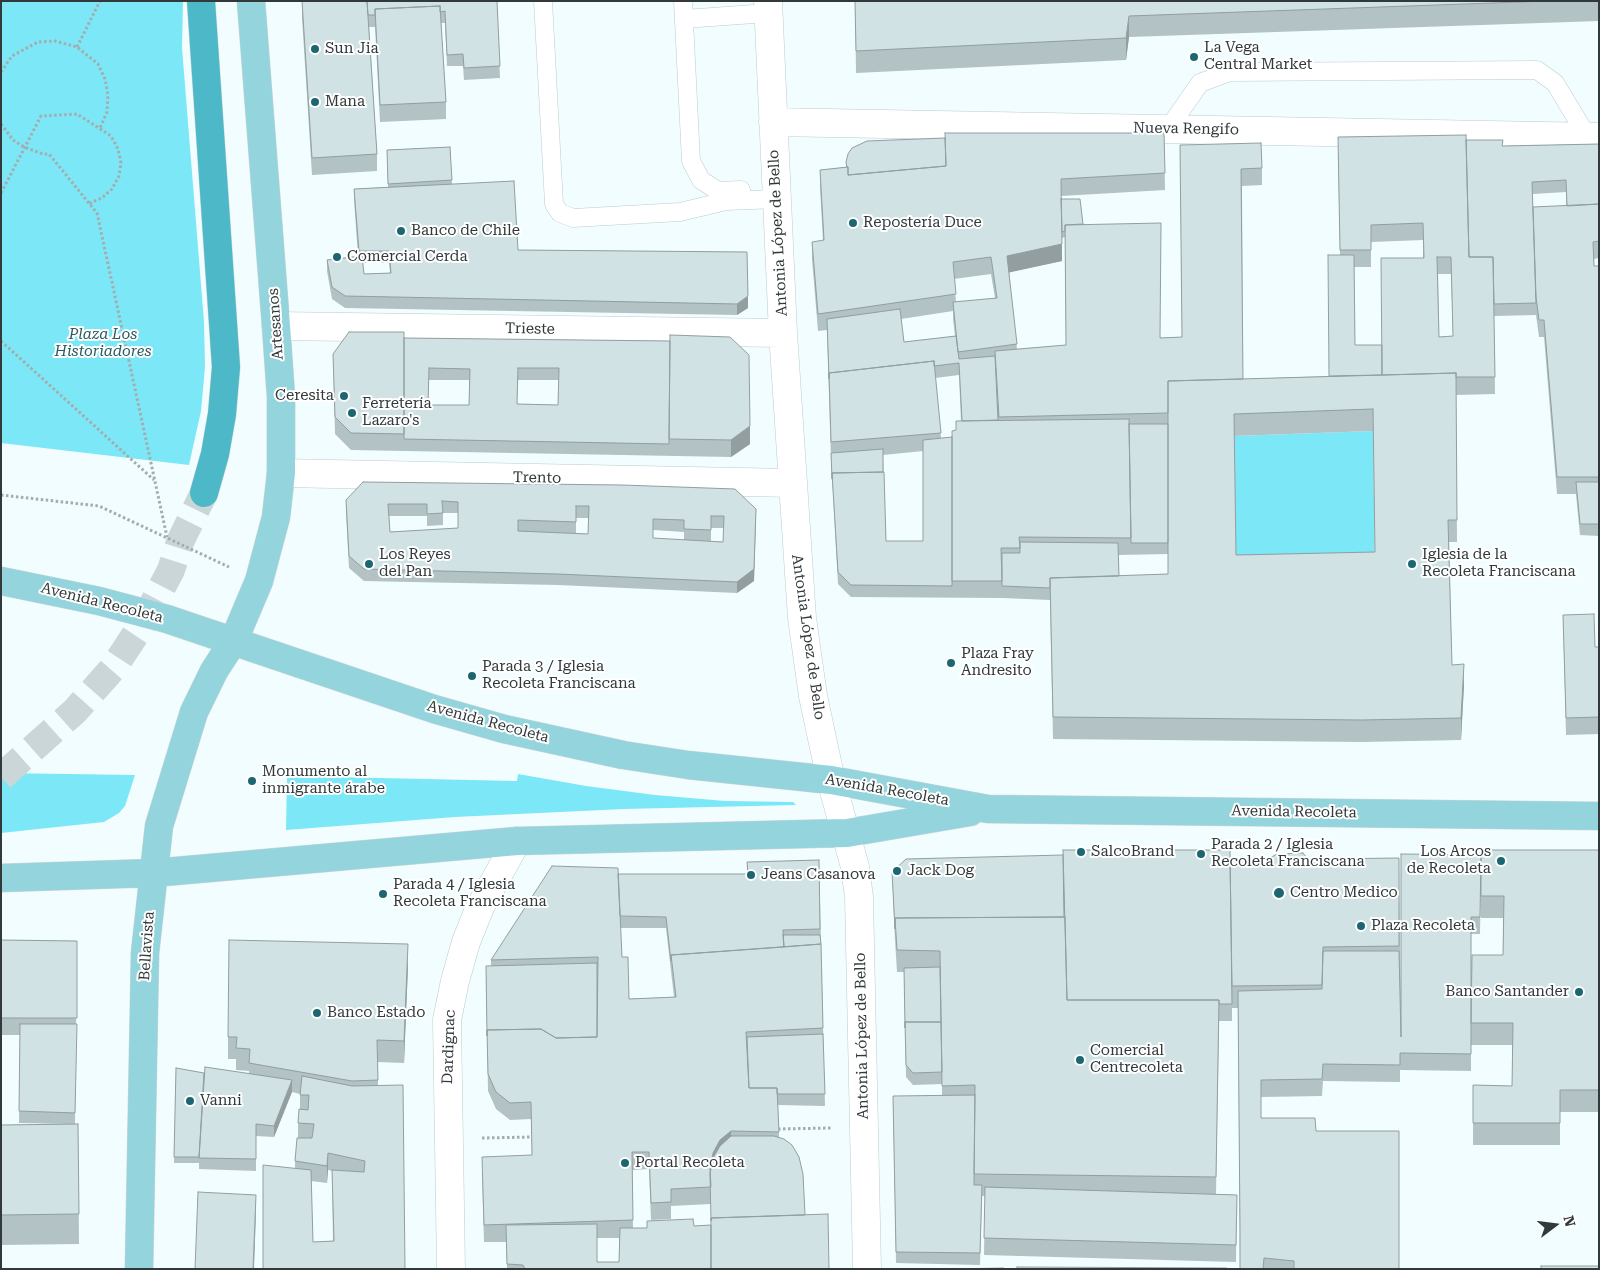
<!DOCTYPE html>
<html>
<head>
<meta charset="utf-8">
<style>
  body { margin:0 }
  #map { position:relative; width:1600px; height:1270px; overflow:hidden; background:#f2fdff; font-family:"Roboto Serif",serif }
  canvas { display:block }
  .frame { position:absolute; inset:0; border:2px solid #31393a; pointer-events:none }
  .north { position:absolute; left:1530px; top:1200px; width:50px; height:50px; -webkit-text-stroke:4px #fff; paint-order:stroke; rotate:75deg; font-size:14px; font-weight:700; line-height:20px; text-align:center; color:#31393a }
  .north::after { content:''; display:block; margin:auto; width:18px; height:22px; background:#31393a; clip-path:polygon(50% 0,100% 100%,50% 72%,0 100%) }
</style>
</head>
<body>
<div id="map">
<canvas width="1600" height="1270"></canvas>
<div class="frame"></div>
<div class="north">N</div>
</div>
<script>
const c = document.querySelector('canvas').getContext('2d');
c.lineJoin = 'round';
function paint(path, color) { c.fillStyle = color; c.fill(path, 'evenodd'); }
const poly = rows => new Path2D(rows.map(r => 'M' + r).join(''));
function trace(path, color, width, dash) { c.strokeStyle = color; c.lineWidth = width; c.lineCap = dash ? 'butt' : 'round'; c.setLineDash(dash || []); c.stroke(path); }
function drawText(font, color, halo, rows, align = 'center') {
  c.font = font + ' "Roboto Serif",serif'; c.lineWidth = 4; c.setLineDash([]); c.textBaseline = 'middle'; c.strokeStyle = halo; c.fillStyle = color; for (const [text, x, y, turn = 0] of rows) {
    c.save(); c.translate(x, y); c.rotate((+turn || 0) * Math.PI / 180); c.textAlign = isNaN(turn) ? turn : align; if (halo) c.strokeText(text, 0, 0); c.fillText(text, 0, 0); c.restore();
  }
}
paint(poly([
  [1,1,183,1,182,48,204,322,205,367,201,411,189,465,1,443],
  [1373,431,1375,574,1236,577,1234,436],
  [1,773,135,775,125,806,119,813,104,822,1,833],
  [518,774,586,786,655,795,725,801,793,802,796,805,624,809,455,817,286,830,287,776,517,781]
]), '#7ce7f7');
trace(poly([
  [1,777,75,711,114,667,143,623,171,570,180,542,204,493]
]), '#cbd6d8', 28, [28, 14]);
const lane = poly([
  [543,1,554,204,560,213,573,218,680,212,726,201,777,199],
  [683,1,691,161,701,180,718,191,741,190],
  [684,19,768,13],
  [1168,129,1200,83,1229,72,1537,70,1555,83,1587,136]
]);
const street = poly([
  [768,1,783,333,802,618,813,696,831,780,855,867,859,897,867,1269],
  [773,122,1599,137],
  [276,326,783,333],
  [281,473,793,483],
  [451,1269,447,1020,455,981,466,942,480,907,517,841]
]);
const primary = poly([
  [1,581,99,601,167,619,434,709,504,729,623,755,688,765,831,780,988,809,1599,816],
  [1,878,153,873,517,841,847,833,970,812],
  [139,1269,145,953,159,826,194,712,214,671,234,640,259,581,276,517,281,473,281,397,276,326,251,1]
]);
const highway = poly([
  [201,1,226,367,222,414,215,454,204,493]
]);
trace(lane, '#baccce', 19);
trace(street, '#baccce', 29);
trace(primary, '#d6d7d8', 29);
trace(highway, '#d6d7d8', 29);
trace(poly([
  [77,47,100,1],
  [1,72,12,56,38,42,55,41,77,47,98,64,105,79,108,95,107,112,100,128],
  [1,124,13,140,24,147,43,154,49,154,97,213,167,537],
  [1,193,41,116,77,114,111,136,118,149,121,163,119,176,112,189,102,198,88,204],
  [1,341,154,480],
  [1,495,99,506,229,567],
  [778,1129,831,1128],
  [482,1138,532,1137]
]), '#a3adae', 3, [2.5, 2.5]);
trace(lane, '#fff', 18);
trace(street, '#fff', 28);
trace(primary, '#94d4dd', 28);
trace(highway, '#4db8c7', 28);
paint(poly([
  [302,1,497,1,500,78,464,80,463,66,447,66,445,23,441,23,446,102,446,119,380,122,375,27,369,27,377,154,377,171,312,175,302,18],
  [855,1,1599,1,1599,21,1129,37,1126,60,856,73],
  [1164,133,1165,190,1061,196,1061,199,1083,224,1161,338,1182,337,1180,145,1262,168,1262,185,1242,186,1243,379,1329,376,1340,255,1338,154,1466,140,1503,146,1599,144,1599,258,1594,259,1594,266,1599,266,1599,536,1580,535,1576,494,1557,494,1544,337,1539,337,1536,315,1494,316,1495,394,1456,395,1457,542,1449,542,1452,665,1464,685,1461,740,1362,742,1053,739,1050,600,1002,598,851,597,838,584,831,459,827,330,818,331,812,259,812,242,823,241,820,187,820,170,846,167,846,162],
  [1566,192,1566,206,1533,207,1533,194],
  [1061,228,1062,238,1065,237,1066,345,1017,349,1009,272,1062,261],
  [1423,240,1423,258,1382,345,1355,345,1354,267,1371,267,1371,242],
  [991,274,995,298,956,302,954,279],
  [1438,274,1451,274,1453,336,1439,337],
  [953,311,953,319,955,336,904,342,901,319],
  [959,375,961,421,952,437,941,438,935,378],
  [1373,431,1375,552,1236,555,1234,436],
  [923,451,923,541,886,541,883,455],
  [1168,554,1168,574,1119,576,1118,555],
  [450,147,452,184,518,250,747,252,748,308,737,315,345,308,332,299,327,271,327,260,358,256,354,200,354,189,388,187,387,150],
  [363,263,389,263,390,273,364,274],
  [404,338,670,341,750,444,731,457,351,450,335,434,333,354],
  [429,380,469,380,469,405,428,405],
  [518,380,559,380,558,405,517,404],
  [622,485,756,521,754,581,737,593,558,585,364,581,349,568,346,512,346,500],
  [443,513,458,513,458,528,390,532,389,516,427,516,427,526,443,525],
  [576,518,588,518,588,534,576,533],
  [711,528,724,528,723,542,711,541],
  [653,530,684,532,684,540,653,538],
  [1563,615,1595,647,1599,647,1599,734,1566,735],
  [1599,850,1599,1112,1560,1112,1560,1145,1473,1145,1473,1085,1512,1086,1512,1045,1471,1045,1471,1038,1471,1071,1400,1070,1400,1082,1323,1081,1322,1096,1261,1097,1261,1118,1316,1131,1399,1269,1240,1269,1238,1008,1232,1008,1232,988,1232,1021,1219,1021,1216,1194,1237,1195,1236,1262,984,1255,985,1196,982,1196,980,1265,896,1263,893,1096,942,1096,942,1084,913,1085,906,1077,904,972,897,972,895,940,892,872,1230,863,1311,863,1399,858,1401,1037,1481,855],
  [1481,872,1481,918,1503,918,1503,955,1471,1009,1471,934,1480,934],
  [819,860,825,1106,778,1105,779,1137,805,1215,829,1269,507,1269,506,1242,484,1242,482,1174,532,1155,531,1119,510,1120,496,1109,488,1091,486,966,491,966,491,960,618,874,747,874,747,862],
  [620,928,666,928,674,997,629,999,622,957],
  [649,1169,651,1220,671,1219,671,1206,711,1204,711,1225,694,1226,647,1221,647,1228,633,1228,632,1170],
  [597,1238,619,1238,619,1262,597,1262],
  [1,940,77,941,75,1124,78,1124,79,1244,1,1245,1,1125,70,1124,19,1123,20,1035,1,1035],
  [408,966,404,1063,378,1062,378,1085,405,1269,263,1269,295,1168,295,1161,298,1138,298,1123,300,1109,300,1094,292,1092,274,1137,256,1136,256,1171,199,1169,199,1163,174,1163,176,1068,204,1073,249,1074,249,1071,236,1070,236,1059,228,1059,228,1037],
  [328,1170,332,1171,333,1241,313,1242,311,1181,327,1183]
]), '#b3c2c4');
paint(poly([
  [1129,16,1129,37,1126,60,1126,38],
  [1062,244,1062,261,1007,273,1007,256],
  [748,296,748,308,737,315,737,304],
  [750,426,750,444,731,457,731,440],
  [756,509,754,581,737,593,737,582],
  [1464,664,1464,685,1461,740,1461,718],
  [408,944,408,966,404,1063,404,1041],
  [292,1080,292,1092,274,1137,274,1126],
  [731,1131,731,1148,710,1185,710,1169,713,1153,720,1140],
  [328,1153,328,1170,327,1183,327,1166],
  [256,1195,256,1212,254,1269,253,1269]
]), '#929ea0');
const building = poly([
  [302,1,367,1,377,154,312,158,302,1],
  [367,1,497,1,500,66,464,68,463,54,447,55,445,11,440,12,440,6,375,9,375,15,368,15,367,1],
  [855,1,1548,1,1129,16,1126,38,856,51,855,1],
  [440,6,446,102,380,105,375,9,440,6],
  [945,133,1164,133,1165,173,1061,179,1062,244,1007,256,1017,344,958,352,953,302,997,298,991,257,953,262,956,294,818,314,812,242,824,240,820,170,848,167,848,175,946,166,945,133],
  [1466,135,1469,257,1493,257,1495,377,1456,377,1456,373,1382,375,1381,258,1424,258,1423,223,1371,225,1371,250,1340,250,1338,137,1466,135],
  [1437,257,1451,257,1453,336,1439,337,1437,257],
  [945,138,946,166,848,175,848,167,847,167,846,162,848,154,852,148,867,141,945,138],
  [1466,140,1503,140,1502,146,1599,144,1599,204,1567,206,1566,180,1532,182,1536,303,1494,304,1493,257,1469,257,1466,140],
  [1261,143,1262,168,1241,169,1243,379,1168,381,1168,413,999,417,995,351,1066,345,1065,225,1161,223,1160,338,1182,337,1180,145,1261,143],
  [450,147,452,180,388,184,387,150,450,147],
  [514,181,518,250,747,252,748,296,737,304,345,296,332,287,327,260,362,256,364,274,391,273,389,251,359,251,354,189,514,181],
  [1061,199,1080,199,1083,224,1065,225,1065,231,1062,232,1061,199],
  [1599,204,1599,241,1593,242,1594,266,1599,266,1599,477,1557,477,1544,320,1539,320,1536,297,1533,207,1599,204],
  [1328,255,1354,255,1355,345,1382,345,1382,375,1329,376,1328,255],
  [900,309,904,342,956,336,959,359,995,356,998,420,962,421,959,363,934,366,934,361,829,373,829,379,827,319,900,309],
  [349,332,404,332,404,434,351,433,335,417,333,354,349,332],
  [670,335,730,337,749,355,750,426,731,440,669,439,670,335],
  [404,338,670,341,669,444,404,439,404,338],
  [429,368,470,369,469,405,428,405,429,368],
  [518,368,559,368,558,405,517,404,518,368],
  [934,361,941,433,831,442,829,373,934,361],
  [1456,373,1457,520,1448,520,1452,665,1464,664,1461,718,1362,720,1053,717,1050,578,1168,574,1168,381,1456,373],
  [1373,409,1375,552,1236,555,1234,414,1373,409],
  [1129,419,1131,538,1019,537,1020,548,1001,548,1002,581,952,581,952,431,956,430,956,421,1129,419],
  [1129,424,1168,424,1168,543,1131,543,1129,424],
  [952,437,952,586,851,585,838,572,832,473,884,472,886,541,923,541,923,440,952,437],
  [883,449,883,472,832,473,832,479,831,453,883,449],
  [363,482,622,485,735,489,756,509,754,569,737,582,558,574,364,569,349,556,346,500,363,482],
  [442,501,458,502,458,528,390,532,388,504,427,504,427,514,443,513,442,501],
  [576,506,589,506,588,534,518,531,518,520,576,522,576,506],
  [711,516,724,516,723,542,653,538,653,519,684,520,684,529,711,530,711,516],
  [1576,482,1599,482,1599,524,1580,524,1576,482],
  [1020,542,1118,543,1119,576,1050,578,1050,588,1002,586,1002,553,1020,553,1020,542],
  [1594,614,1595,647,1599,647,1599,717,1566,718,1563,615,1594,614],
  [1063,850,1230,850,1232,1004,1219,1004,1219,1000,1067,1000,1063,850],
  [1481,850,1599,850,1599,1090,1560,1090,1560,1123,1473,1123,1473,1085,1512,1086,1513,1023,1471,1023,1472,955,1503,955,1504,896,1481,896,1481,850],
  [1303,853,1311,863,1322,862,1322,859,1399,858,1399,946,1323,947,1322,985,1232,986,1230,860,1266,860,1277,854,1303,853],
  [1401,854,1481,855,1480,917,1471,917,1471,1054,1400,1053,1400,1065,1323,1064,1322,1079,1261,1080,1261,1118,1315,1118,1316,1131,1399,1131,1399,1269,1294,1269,1294,1261,1264,1258,1263,1269,1240,1269,1240,1231,1238,991,1322,989,1323,951,1399,951,1401,1037,1401,854],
  [1063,855,1064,917,895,918,895,929,892,872,906,859,1063,855],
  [819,860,820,929,783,930,784,947,671,955,671,961,666,917,620,916,618,874,748,874,747,862,819,860],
  [552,866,618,868,622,957,628,957,629,999,676,997,671,955,821,944,823,1028,746,1032,749,1088,777,1088,779,1132,731,1131,720,1140,713,1153,710,1169,711,1187,671,1189,671,1202,651,1203,649,1152,632,1152,633,1220,484,1225,482,1157,532,1155,531,1102,510,1103,496,1092,488,1074,487,1030,541,1029,556,1038,597,1037,598,957,491,960,552,866],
  [1065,917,1067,1000,1219,1000,1216,1177,974,1174,975,1085,942,1086,940,951,897,950,895,918,1065,917],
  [783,935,820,935,821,944,784,947,783,935],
  [1,940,77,941,77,1018,1,1018,1,940],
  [229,940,408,944,404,1041,377,1040,378,1080,352,1081,249,1063,250,1049,236,1048,237,1037,228,1037,229,940],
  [597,963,597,1037,556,1038,541,1029,487,1030,487,1036,486,966,597,963],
  [940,967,941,1022,905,1022,905,1028,904,968,940,967],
  [905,1022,941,1022,942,1072,913,1073,906,1065,905,1022],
  [20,1024,77,1024,75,1113,19,1111,20,1024],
  [823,1034,825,1094,777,1094,777,1088,749,1088,747,1037,823,1034],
  [205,1067,292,1080,274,1126,256,1124,256,1159,199,1158,205,1067],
  [176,1068,204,1073,199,1157,174,1157,176,1068],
  [302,1076,352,1086,403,1085,405,1269,263,1269,263,1165,311,1170,313,1242,334,1241,332,1170,364,1172,365,1161,328,1153,327,1166,295,1161,297,1138,312,1138,314,1124,298,1123,299,1109,308,1110,309,1095,300,1095,302,1076],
  [975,1095,974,1185,982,1185,980,1253,896,1252,893,1096,975,1095],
  [78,1124,79,1214,1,1215,1,1125,78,1124],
  [731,1136,774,1136,784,1139,792,1145,799,1157,803,1174,805,1215,711,1218,711,1221,710,1174,713,1158,720,1146,731,1136],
  [985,1187,1237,1195,1236,1245,984,1238,985,1187],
  [198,1192,256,1195,253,1269,195,1269,198,1192],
  [828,1214,829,1269,711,1269,711,1218,828,1214],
  [693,1219,694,1226,711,1225,711,1269,525,1269,523,1265,507,1264,506,1225,597,1224,597,1262,619,1262,620,1228,647,1228,647,1221,693,1219],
  [1541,1266,1599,1266,1599,1269,1541,1269,1541,1266],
  [1017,1267,1227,1268,1227,1269,1017,1269,1017,1267],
  [1003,1268,1003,1269,951,1269,1003,1268]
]);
paint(building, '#d0e2e4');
trace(building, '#929ea0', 1);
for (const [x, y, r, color] of [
  [315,49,5,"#1b6670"],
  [1194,57,5,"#1b6670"],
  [315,102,5,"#1b6670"],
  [853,223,5,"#1b6670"],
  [401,231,5,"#1b6670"],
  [337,257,5,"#1b6670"],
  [344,396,5,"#1b6670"],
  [352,413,5,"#1b6670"],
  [369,564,5,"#1b6670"],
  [1412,564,5,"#1b6670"],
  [951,663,5,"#1b6670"],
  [472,676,5,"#1b6670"],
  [252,781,5,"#1b6670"],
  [1081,852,5,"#1b6670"],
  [1201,854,5,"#1b6670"],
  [1501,861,5,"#1b6670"],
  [897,871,5,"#1b6670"],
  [751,875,5,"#1b6670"],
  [1279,893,6,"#1b6670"],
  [383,894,5,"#1b6670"],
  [1361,926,5,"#1b6670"],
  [1579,992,5,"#1b6670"],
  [317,1013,5,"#1b6670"],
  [1080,1060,5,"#1b6670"],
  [190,1101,5,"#1b6670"],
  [625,1163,5,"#1b6670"]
]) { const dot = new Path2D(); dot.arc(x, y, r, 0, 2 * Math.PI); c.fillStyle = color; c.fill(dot); trace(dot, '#fff', 2); }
drawText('15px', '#31393a', '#fff', [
  ["La Vega",1204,48],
  ["Central Market",1204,65],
  ["Sun Jia",325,49],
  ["Mana",325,102],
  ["Repostería Duce",863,223],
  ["Banco de Chile",411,231],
  ["Comercial Cerda",347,257],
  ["Ceresita",334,396,"right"],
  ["Ferretería",362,404],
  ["Lazaro's",362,421],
  ["Los Reyes",379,555],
  ["del Pan",379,572],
  ["Iglesia de la",1422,555],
  ["Recoleta Franciscana",1422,572],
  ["Plaza Fray",961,654],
  ["Andresito",961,671],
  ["Parada 3 / Iglesia",482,667],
  ["Recoleta Franciscana",482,684],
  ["Monumento al",262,772],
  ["inmigrante árabe",262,789],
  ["Parada 2 / Iglesia",1211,845],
  ["Recoleta Franciscana",1211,862],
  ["SalcoBrand",1091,852],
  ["Los Arcos",1491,852,"right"],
  ["de Recoleta",1491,869,"right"],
  ["Jack Dog",907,871],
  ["Jeans Casanova",761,875],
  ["Parada 4 / Iglesia",393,885],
  ["Recoleta Franciscana",393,902],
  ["Centro Medico",1290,893],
  ["Plaza Recoleta",1371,926],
  ["Banco Santander",1569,992,"right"],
  ["Banco Estado",327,1013],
  ["Comercial",1090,1051],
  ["Centrecoleta",1090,1068],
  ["Vanni",200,1101],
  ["Portal Recoleta",635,1163]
], 'left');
drawText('15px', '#31393a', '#fff', [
  ["Nueva Rengifo",1186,129,1],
  ["Antonia López de Bello",778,233,-93],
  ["Artesanos",276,324,-94],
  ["Trieste",530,329,1],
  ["Trento",537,478,1],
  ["Avenida Recoleta",102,603,14],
  ["Antonia López de Bello",808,637,82],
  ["Avenida Recoleta",488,722,15],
  ["Avenida Recoleta",887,790,10],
  ["Avenida Recoleta",1294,812,1],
  ["Bellavista",147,946,-86],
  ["Antonia López de Bello",862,1036,-91],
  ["Dardignac",449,1047,-88]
]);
drawText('italic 15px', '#2b5b62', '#fff', [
  ["Plaza Los",103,335],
  ["Historiadores",103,352]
]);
</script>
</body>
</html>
